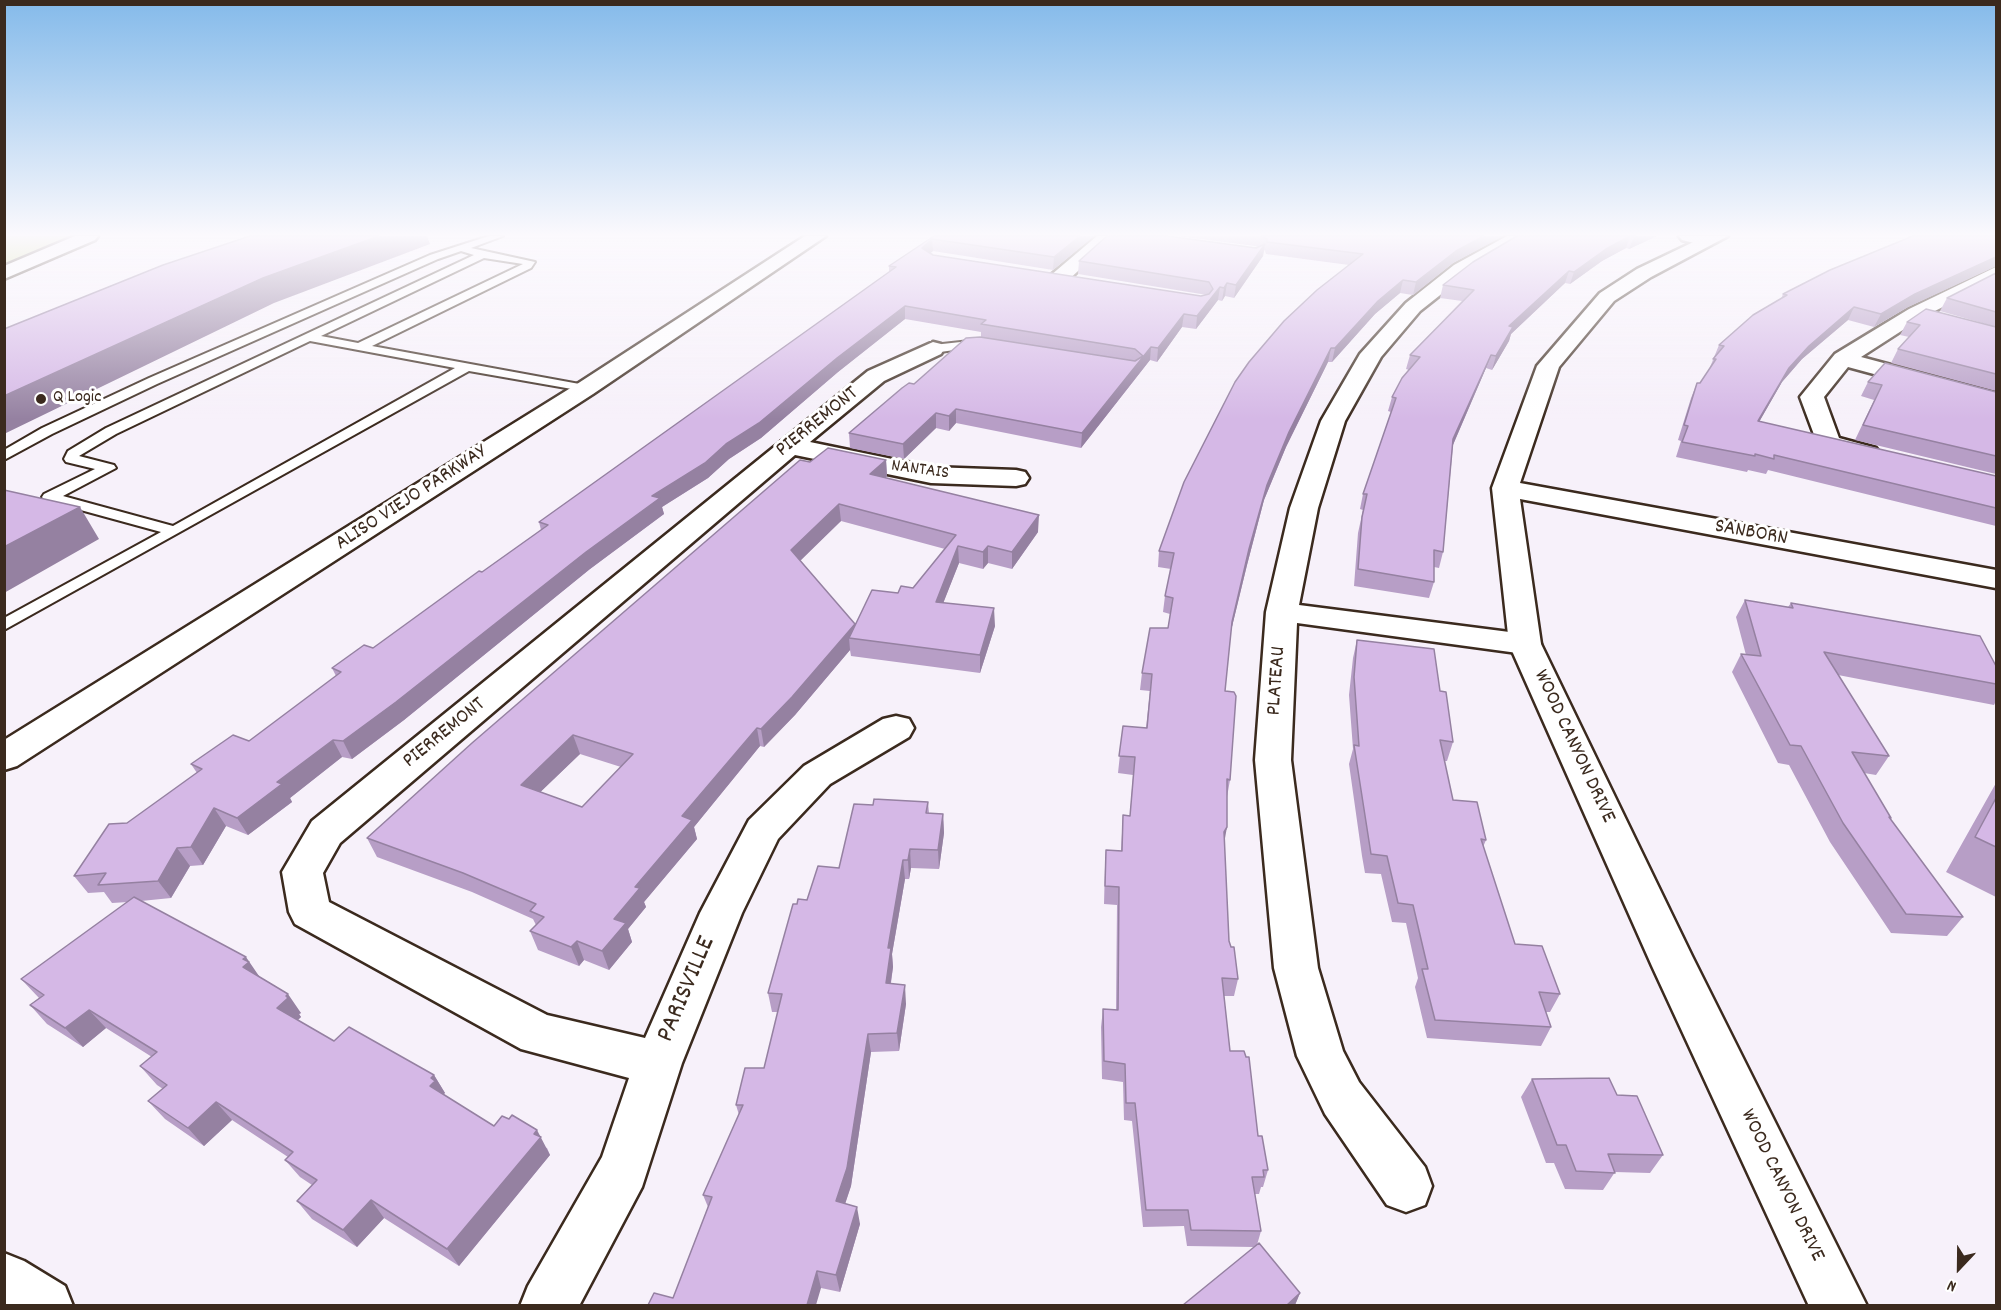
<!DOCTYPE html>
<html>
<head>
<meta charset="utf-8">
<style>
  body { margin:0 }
  #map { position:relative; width:2001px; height:1310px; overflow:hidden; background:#f7f1fa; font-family:Dekko,sans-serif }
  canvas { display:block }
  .frame { position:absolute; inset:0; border:6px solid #3b2a1e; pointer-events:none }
  .north { position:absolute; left:1929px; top:1238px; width:60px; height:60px; -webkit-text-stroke:4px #fff; paint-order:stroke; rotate:202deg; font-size:16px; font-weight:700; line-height:24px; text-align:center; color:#3b2a1e }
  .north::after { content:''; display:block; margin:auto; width:21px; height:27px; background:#3b2a1e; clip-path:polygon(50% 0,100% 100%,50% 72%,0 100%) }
</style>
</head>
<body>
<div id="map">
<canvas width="2001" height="1310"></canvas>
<div class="frame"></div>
<div class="north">N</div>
</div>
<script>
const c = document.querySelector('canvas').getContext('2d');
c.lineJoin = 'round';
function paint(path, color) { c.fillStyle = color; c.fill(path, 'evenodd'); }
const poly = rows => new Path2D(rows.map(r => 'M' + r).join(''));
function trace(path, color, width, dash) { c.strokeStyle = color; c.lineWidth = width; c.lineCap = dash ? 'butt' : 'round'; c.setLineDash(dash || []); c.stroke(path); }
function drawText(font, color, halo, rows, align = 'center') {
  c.font = font + ' Dekko,sans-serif'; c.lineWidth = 6; c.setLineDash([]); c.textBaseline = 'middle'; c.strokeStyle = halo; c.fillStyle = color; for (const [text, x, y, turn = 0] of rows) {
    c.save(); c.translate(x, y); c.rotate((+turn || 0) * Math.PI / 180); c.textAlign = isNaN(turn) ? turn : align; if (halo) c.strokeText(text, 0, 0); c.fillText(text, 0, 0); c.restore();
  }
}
paint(poly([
  [5,236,75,236,5,266]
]), '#cedb8e');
const service = poly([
  [489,236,503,236,471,248,535,262,531,268,372,346,585,385,589,386,589,392,469,371,4,630,4,618,161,532,44,500,42,497,44,494,95,469,66,462,64,459,68,451,106,428,474,255,461,251,438,259,157,384,52,434,4,460,4,450,42,428,149,378,430,255,489,236],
  [484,258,523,264,358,343,321,336,484,258],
  [310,341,455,368,173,526,63,496,116,468,114,465,79,456,116,434,310,341],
  [979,340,983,342,983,346,933,353,927,349,933,345,979,340]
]);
const minor = poly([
  [75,236,98,236,95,240,4,279,4,266,75,236],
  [1097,236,1116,236,1065,283,1051,283,1048,279,1051,275,1097,236],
  [1507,236,1529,236,1468,273,1420,311,1381,357,1345,421,1318,508,1299,605,1525,634,1537,637,1541,644,1537,651,1525,654,1297,623,1291,760,1318,968,1343,1051,1359,1082,1425,1167,1432,1186,1425,1205,1406,1212,1387,1205,1325,1114,1297,1056,1274,968,1255,760,1266,612,1290,508,1321,421,1360,354,1406,303,1454,265,1507,236],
  [1679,236,1707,236,1715,241,1706,246,1682,240,1679,236],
  [1996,267,1996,280,1923,317,1861,357,1996,393,1996,407,1848,367,1824,397,1839,438,1876,448,1880,453,1876,458,1867,461,1819,448,1800,397,1835,354,1909,309,1996,267],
  [933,342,941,344,944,349,941,354,884,381,810,442,931,467,1016,470,1025,472,1029,478,1025,484,1016,486,931,483,795,455,340,843,323,873,329,902,547,1015,645,1038,700,913,749,820,804,766,883,719,896,716,909,719,914,728,909,737,830,784,778,839,742,913,682,1063,642,1187,579,1306,520,1306,528,1286,602,1157,629,1078,521,1049,295,924,289,912,282,872,312,821,868,371,933,342]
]);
const tertiary = poly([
  [1706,236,1728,236,1651,277,1614,301,1559,367,1520,483,1996,570,1996,588,1520,499,1541,644,1692,956,1867,1306,1809,1306,1652,966,1509,644,1492,488,1537,366,1600,293,1637,269,1706,236],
  [4,1253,24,1261,65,1286,73,1306,4,1306,4,1253]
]);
const secondary = poly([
  [805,236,826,236,593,394,17,766,4,770,4,740,577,384,805,236]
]);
trace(service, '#3b2a1e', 4);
trace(minor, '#3b2a1e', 5);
trace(tertiary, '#3b2a1e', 5);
trace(secondary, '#3b2a1e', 5);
paint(service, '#fff');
paint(minor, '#fff');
paint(tertiary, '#fff');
paint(secondary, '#fff');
paint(poly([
  [934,236,1094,236,1053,270,933,251,930,253,933,255,1201,296,1207,295,1078,274,1079,261,1258,247,1255,246,1178,236,1503,236,1453,263,1413,295,1400,293,1375,314,1332,362,1328,362,1286,447,1264,500,1247,565,1231,631,1225,691,1230,780,1227,797,1224,842,1229,941,1238,979,1234,996,1224,996,1230,1051,1258,1136,1268,1170,1263,1187,1261,1187,1259,1194,1255,1194,1261,1231,1257,1245,1300,1293,1295,1305,1183,1305,1254,1247,1187,1246,1184,1226,1143,1227,1132,1121,1124,1120,1123,1082,1102,1079,1101,1027,1103,1009,1116,1010,1117,905,1104,904,1105,867,1106,850,1121,851,1123,815,1130,816,1133,775,1118,773,1123,726,1146,728,1150,691,1140,690,1142,673,1168,628,1170,614,1163,612,1165,596,1171,569,1158,567,1159,551,1349,265,1266,254,1265,251,1264,250,1263,256,1234,298,1225,296,1222,301,1218,300,1196,329,1182,327,1157,362,1150,360,1081,448,956,423,949,431,936,428,904,459,850,448,849,433,914,384,981,337,981,332,905,319,838,372,761,438,729,459,708,478,662,507,664,514,590,569,404,720,352,759,342,757,290,798,292,802,248,835,226,826,203,865,190,866,171,898,141,901,259,976,260,978,301,1013,299,1014,301,1017,298,1020,334,1041,434,1075,445,1093,443,1094,494,1126,547,1148,550,1155,459,1266,384,1218,357,1247,312,1219,297,1201,312,1185,300,1177,285,1160,288,1157,232,1120,204,1146,165,1119,148,1101,163,1089,157,1085,140,1066,152,1057,106,1028,83,1047,47,1024,30,1005,39,998,21,979,128,902,112,903,104,892,88,893,74,876,127,823,197,773,191,764,249,741,336,676,332,668,373,648,482,572,541,530,539,522,889,272,889,266],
  [1517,236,1657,236,1629,249,1626,248,1602,261,1570,284,1565,283,1511,334,1509,341,1492,370,1486,368,1453,445,1443,552,1439,568,1434,567,1434,582,1429,598,1354,586,1358,533,1363,510,1360,509,1363,494,1391,412,1388,411,1392,397,1409,370,1406,369,1410,355,1462,301,1440,298,1443,285],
  [1996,236,1996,266,1908,307,1874,327,1848,320,1802,359,1782,382,1759,422,1996,476,1996,526,1768,470,1766,474,1748,470,1747,472,1676,457,1681,441,1678,440,1691,398,1697,383,1700,383,1708,372,1719,345,1781,299,1783,294],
  [1996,273,1996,327,1940,311,1947,298],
  [1907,322,1996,327,1996,391,1891,363,1898,349,1909,337,1900,335],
  [1868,382,1996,392,1996,474,1855,440,1874,400,1861,396],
  [886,460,887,476,885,478,1038,532,1012,569,988,563,983,569,959,563,943,603,995,626,980,673,851,656,850,650,795,715,764,747,760,746,694,827,697,839,644,902,646,907,628,929,632,942,609,970,584,960,579,966,538,950,530,931,536,925,533,919,472,892,377,857,367,838,810,462],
  [841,521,945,549,913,588,855,624,800,560],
  [580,754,621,767,582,807,540,792],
  [1745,600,1788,607,1791,603,1996,666,1996,701,1994,705,1838,675,1889,756,1876,775,1864,773,1891,818,1890,819,1963,917,1947,936,1891,933,1830,842,1789,765,1778,763,1732,672,1741,654,1746,655,1736,617],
  [1357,640,1440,691,1453,742,1447,761,1444,761,1453,800,1486,840,1483,847,1515,944,1560,994,1550,1012,1546,1012,1551,1027,1541,1046,1427,1038,1415,987,1418,978,1406,923,1392,922,1381,874,1365,873,1362,856,1349,764,1353,749,1349,695,1353,658],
  [1996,783,1996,897,1946,872],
  [928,802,929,813,943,814,944,833,939,869,911,868,909,879,905,879,892,954,893,967,891,983,906,1004,899,1051,871,1052,851,1186,845,1204,860,1224,840,1292,821,1288,673,1298,708,1207,703,1195,739,1115,736,1105,764,1068,778,1012,772,1012,768,993,797,904,807,900,839,868,873,805],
  [1532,1079,1617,1095,1663,1155,1650,1173,1615,1172,1603,1190,1565,1189,1554,1163,1546,1163,1521,1097]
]), '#b79ec6');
paint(poly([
  [379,236,427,236,430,244,274,303,4,434,4,396,263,278],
  [1080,236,1094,236,1053,270,1054,257],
  [1484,236,1503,236,1453,263,1413,295,1416,282,1456,251],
  [1630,236,1626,248,1602,261,1570,284,1574,272,1606,249],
  [1636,236,1657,236,1629,249,1634,237],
  [932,239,933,251,923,260,922,248],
  [1265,244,1263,256,1234,298,1236,285],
  [1996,257,1996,266,1908,307,1874,327,1881,314,1915,294],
  [1569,271,1565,283,1511,334,1509,341,1492,370,1496,356,1509,326],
  [1403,280,1400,293,1375,314,1332,362,1335,348,1378,301],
  [1227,283,1225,296,1222,301,1224,288],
  [1220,287,1218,300,1196,329,1197,316],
  [905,306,905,319,838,372,761,438,729,459,708,478,662,507,664,514,590,569,404,720,352,759,343,741,652,496,726,444,837,358],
  [1854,307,1848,320,1802,359,1782,382,1751,436,1758,421,1789,368,1809,346],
  [1184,314,1182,327,1157,362,1158,348],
  [1151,347,1150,360,1081,448,1082,433],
  [1331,348,1328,362,1286,447,1264,500,1247,565,1229,639,1232,622,1249,549,1267,485,1289,432],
  [1491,355,1486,368,1449,454,1453,439],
  [956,409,956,423,949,431,949,416],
  [936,413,936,428,904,459,903,444],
  [886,460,887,476,872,491,870,474],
  [839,504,841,521,794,567,791,550],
  [80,507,99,539,4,593,4,547],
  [1039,515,1038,532,1012,569,1012,552],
  [958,546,959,563,937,619,936,602],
  [988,546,988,563,983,569,983,552],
  [994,608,995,626,980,673,980,655],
  [855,624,849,638,850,650,795,715,764,747,761,729],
  [757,728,760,746,694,827,697,839,644,902,646,907,628,929,632,942,609,970,602,951,614,919,682,816],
  [573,735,580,754,528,804,521,785],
  [333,740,342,757,290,798,292,802,248,835,237,818,277,782],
  [214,808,226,826,203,865,191,847],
  [943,814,944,833,939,869,938,850],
  [1227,827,1224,844,1224,832],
  [177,848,190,866,171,898,158,881],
  [910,849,911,868,909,879,908,860],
  [903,860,905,879,892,954,893,967,888,1001,886,983,888,948],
  [577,941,584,960,579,966,571,947],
  [246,957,259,976,262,981,243,967,243,959],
  [905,985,906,1004,899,1051,897,1033],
  [288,994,301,1013,299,1014,301,1017,290,1027,277,1008],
  [89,1010,106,1028,83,1047,65,1028],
  [868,1034,871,1052,851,1186,840,1219,836,1201],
  [434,1075,445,1093,443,1095,430,1086,431,1078],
  [216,1102,232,1120,204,1146,188,1128],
  [537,1130,550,1155,459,1266,447,1249],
  [371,1200,384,1218,357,1247,343,1230],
  [857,1207,860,1224,840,1292,836,1275],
  [817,1271,821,1288,816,1305,807,1305],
  [1300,1293,1295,1305,1287,1305]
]), '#9581a1');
const building = poly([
  [250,236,379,236,263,278,4,396,4,329,163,265,250,236],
  [934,236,1080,236,1054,257,932,239,922,248,933,255,1201,296,1209,294,1213,289,1209,282,1079,261,1107,236,1167,236,1256,248,1265,244,1236,285,1227,283,1224,288,1220,287,1197,316,1184,314,1158,348,1151,347,1082,433,956,409,949,416,936,413,903,444,849,433,902,388,909,383,914,384,966,338,980,337,1135,361,1143,356,1135,349,981,324,986,320,905,306,837,358,759,423,726,444,705,463,652,496,660,498,586,552,396,702,343,741,333,740,277,782,282,784,237,818,214,808,191,847,177,848,158,881,98,885,106,873,74,876,109,824,127,823,202,769,191,764,233,735,249,741,341,672,332,668,364,645,373,648,479,571,482,572,548,525,539,522,896,267,889,266,934,236],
  [1261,236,1484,236,1456,251,1416,282,1403,280,1378,301,1335,348,1331,348,1289,432,1267,485,1249,549,1232,622,1225,691,1234,692,1236,696,1230,780,1227,779,1227,827,1224,832,1229,941,1231,947,1234,947,1238,979,1222,978,1230,1051,1244,1051,1246,1057,1249,1057,1258,1136,1262,1136,1268,1170,1263,1170,1264,1177,1252,1177,1261,1231,1191,1230,1188,1210,1146,1210,1135,1103,1126,1103,1125,1064,1104,1061,1103,1009,1118,1010,1119,887,1105,886,1106,850,1122,851,1123,815,1130,816,1135,757,1119,756,1123,726,1147,728,1152,674,1142,673,1150,628,1168,628,1173,598,1165,596,1174,553,1159,551,1184,482,1235,382,1249,362,1284,321,1317,290,1363,254,1267,242,1267,239,1261,236],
  [1517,236,1636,236,1634,237,1630,236,1606,249,1574,272,1569,271,1509,326,1513,327,1496,356,1491,355,1453,439,1443,552,1434,550,1434,582,1358,569,1362,517,1367,494,1363,494,1396,398,1392,397,1402,378,1420,357,1410,355,1474,290,1443,285,1473,262,1517,236],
  [1913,236,1996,236,1996,257,1915,294,1881,314,1854,307,1809,346,1789,368,1758,421,1996,476,1996,508,1774,455,1774,459,1755,454,1755,456,1682,442,1688,426,1684,425,1697,383,1700,383,1716,359,1713,359,1724,346,1719,345,1753,315,1787,295,1783,294,1830,270,1913,236],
  [1996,273,1996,312,1947,298,1996,273],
  [1926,309,1996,327,1996,374,1898,349,1920,325,1907,322,1926,309],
  [1885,363,1996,392,1996,456,1863,425,1882,385,1868,382,1885,363],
  [828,448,886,460,870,474,1039,515,1012,552,988,546,983,552,958,546,936,602,994,608,980,655,849,638,872,590,898,593,901,586,913,588,956,535,839,504,791,550,855,624,792,697,761,729,757,728,682,816,692,820,635,887,640,888,614,919,626,923,602,951,577,941,571,947,530,931,544,917,530,911,536,904,463,873,367,838,472,743,800,460,810,462,828,448],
  [573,735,633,754,582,807,521,785,573,735],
  [4,490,80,507,4,547,4,490],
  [1745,600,1793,608,1791,603,1980,636,1996,666,1996,684,1824,652,1889,756,1852,752,1891,818,1889,817,1963,917,1906,914,1843,823,1801,746,1790,745,1741,654,1761,656,1745,600],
  [1357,640,1434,649,1440,691,1446,692,1453,742,1440,740,1453,800,1477,802,1486,840,1481,839,1515,944,1542,946,1560,994,1539,992,1551,1027,1435,1020,1422,969,1428,969,1413,905,1398,903,1387,856,1371,854,1354,745,1359,746,1354,677,1357,640],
  [1996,798,1996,847,1975,837,1996,798],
  [874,799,928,802,926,813,943,814,938,850,910,849,908,860,903,860,888,948,891,948,886,983,905,985,897,1033,868,1034,847,1168,836,1201,857,1207,836,1275,817,1271,807,1305,648,1305,654,1293,673,1298,712,1197,703,1195,743,1105,736,1105,745,1068,764,1068,782,994,768,993,793,904,797,904,798,899,807,900,818,866,839,868,854,804,873,805,874,799],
  [134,897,246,957,243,959,249,962,243,967,288,994,286,996,288,998,277,1008,334,1041,349,1027,434,1075,431,1078,435,1081,430,1086,494,1126,502,1116,509,1119,512,1115,537,1130,534,1134,541,1137,447,1249,371,1200,343,1230,297,1201,317,1180,285,1160,293,1152,216,1102,188,1128,148,1101,167,1085,140,1066,157,1052,89,1010,65,1028,30,1005,44,995,21,979,134,897],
  [1609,1078,1617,1095,1637,1096,1663,1155,1608,1154,1615,1173,1576,1171,1566,1145,1557,1145,1532,1079,1609,1078],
  [1259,1243,1300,1293,1287,1305,1183,1305,1259,1243]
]);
paint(building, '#d5b8e6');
trace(building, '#9581a1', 1.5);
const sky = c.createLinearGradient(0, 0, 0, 419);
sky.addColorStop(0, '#84baea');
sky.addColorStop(0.56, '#fbf9fd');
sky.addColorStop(1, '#fbf9fd00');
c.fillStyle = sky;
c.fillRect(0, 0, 2001, 419);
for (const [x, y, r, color] of [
  [41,399,6,"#3b2a1e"]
]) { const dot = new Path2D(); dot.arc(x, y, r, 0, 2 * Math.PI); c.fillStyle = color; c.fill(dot); trace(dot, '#fff', 2); }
drawText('18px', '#3b2a1e', '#fff', [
  ["Q Logic",53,399]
], 'left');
drawText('18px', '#3b2a1e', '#fff', [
  ["NANTAIS",920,471,8]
]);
drawText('21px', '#3b2a1e', '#fff', [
  ["PIERREMONT",818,423,-39],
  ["ALISO VIEJO PARKWAY",412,499,-33],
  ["SANBORN",1751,534,10],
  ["PLATEAU",1278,681,-86],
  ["PIERREMONT",445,734,-39],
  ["WOOD CANYON DRIVE",1573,747,65],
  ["WOOD CANYON DRIVE",1781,1186,64]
]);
drawText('26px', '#3b2a1e', '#fff', [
  ["PARISVILLE",688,990,-67]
]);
</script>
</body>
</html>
